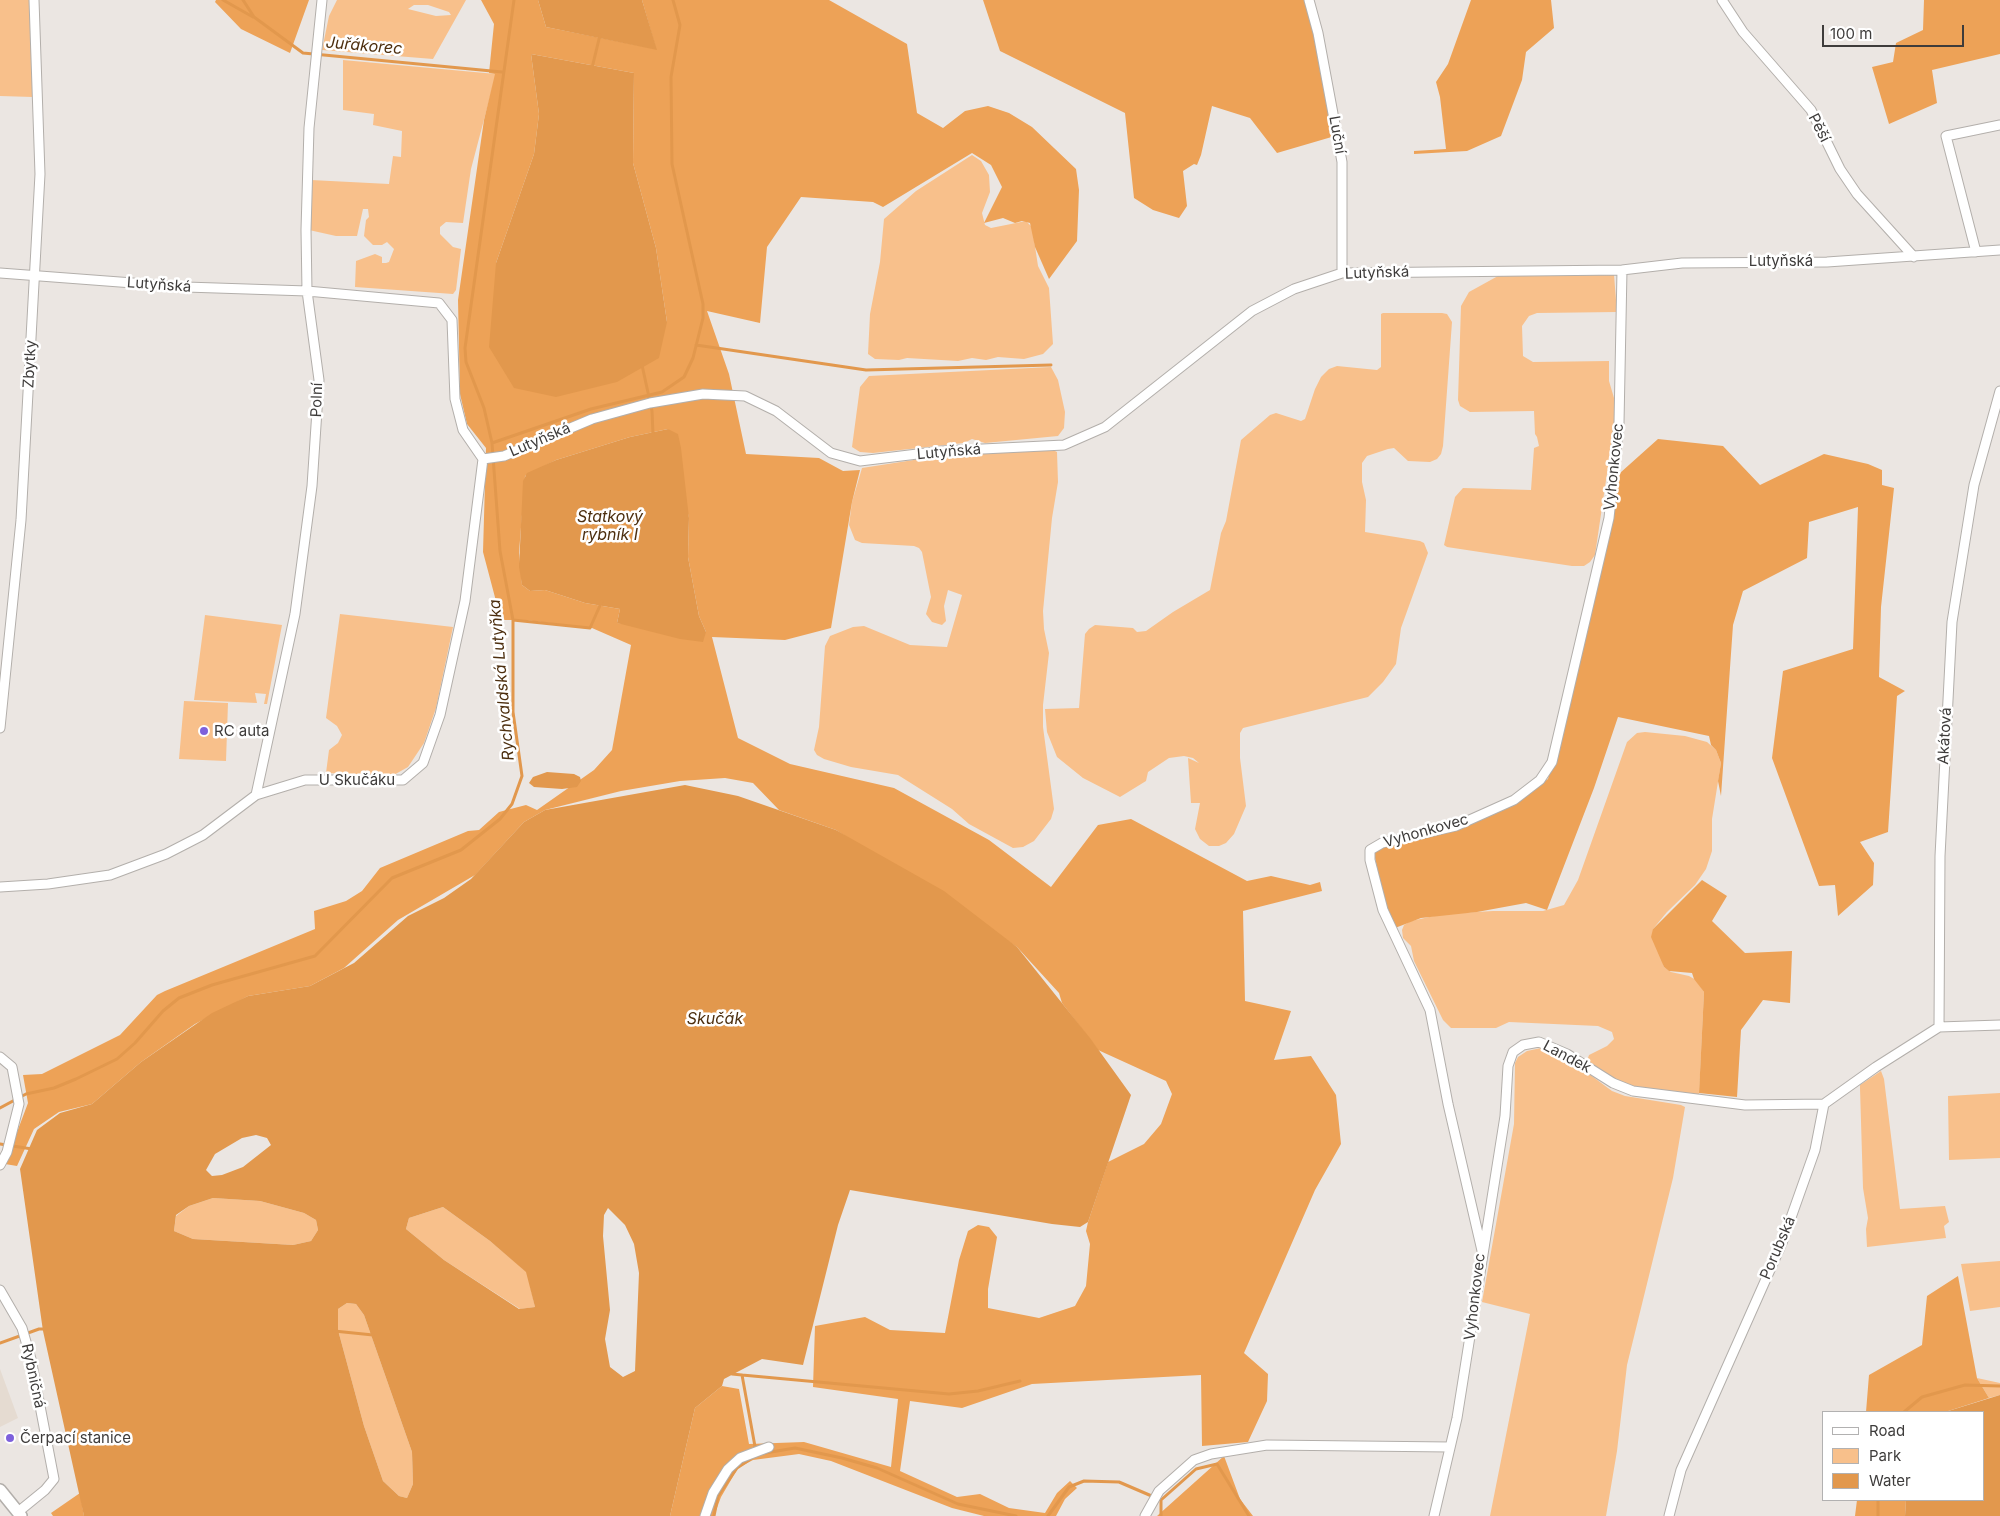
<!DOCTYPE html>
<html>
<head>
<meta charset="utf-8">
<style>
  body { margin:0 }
  #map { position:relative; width:2000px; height:1516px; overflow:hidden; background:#ebe6e2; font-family:Inter,sans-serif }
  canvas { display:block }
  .legend { position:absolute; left:1822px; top:1411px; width:162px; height:90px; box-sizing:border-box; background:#fff; border:1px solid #b2b1b1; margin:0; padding:6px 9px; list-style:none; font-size:15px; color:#3e3c3b }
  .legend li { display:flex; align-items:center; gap:10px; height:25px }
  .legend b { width:25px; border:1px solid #b2b1b1 }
  .scale { position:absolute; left:1822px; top:25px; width:142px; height:22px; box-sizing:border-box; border:2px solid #3e3c3b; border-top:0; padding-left:6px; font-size:15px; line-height:18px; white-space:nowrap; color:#3e3c3b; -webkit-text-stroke:4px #fff; paint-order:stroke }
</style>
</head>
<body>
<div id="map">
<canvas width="2000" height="1516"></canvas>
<ul class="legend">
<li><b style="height:6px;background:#fff"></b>Road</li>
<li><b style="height:14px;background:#f8c08b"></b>Park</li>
<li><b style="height:14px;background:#e2984d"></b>Water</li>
</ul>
<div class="scale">100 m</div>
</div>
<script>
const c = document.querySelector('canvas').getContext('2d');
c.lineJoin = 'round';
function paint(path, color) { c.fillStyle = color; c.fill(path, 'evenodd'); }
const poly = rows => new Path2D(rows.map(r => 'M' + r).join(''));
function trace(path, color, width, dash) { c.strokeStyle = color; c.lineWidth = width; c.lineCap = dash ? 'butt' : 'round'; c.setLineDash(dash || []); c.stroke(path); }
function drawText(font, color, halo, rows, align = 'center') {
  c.font = font + ' Inter,sans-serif'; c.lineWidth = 5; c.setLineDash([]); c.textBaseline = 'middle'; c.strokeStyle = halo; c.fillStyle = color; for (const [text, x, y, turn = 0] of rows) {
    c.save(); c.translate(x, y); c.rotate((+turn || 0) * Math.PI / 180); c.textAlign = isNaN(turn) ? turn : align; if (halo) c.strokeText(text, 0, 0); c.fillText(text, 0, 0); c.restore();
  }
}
paint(poly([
  [0,1369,18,1418,0,1427]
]), '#e5dbd1');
paint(poly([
  [0,0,29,0,32,12,33,97,0,96],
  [337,0,466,0,433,59,322,50,329,16],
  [428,5,449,12,451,15,436,16,408,9,414,5],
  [343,60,496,74,471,169,463,223,446,222,440,227,440,234,453,247,461,249,456,290,453,294,355,287,356,261,375,254,382,257,382,263,386,263,389,262,394,249,387,242,382,245,373,245,364,236,366,220,369,217,368,209,363,209,357,236,336,236,309,230,311,180,389,184,393,156,401,157,402,131,373,125,374,114,343,110],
  [972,155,981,161,989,175,990,192,982,213,985,225,991,228,1026,221,1032,227,1038,266,1049,288,1053,344,1043,354,1024,359,998,357,986,360,972,358,958,361,907,358,899,360,875,359,868,354,870,314,880,262,884,219,916,191],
  [1614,275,1617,312,1537,313,1529,316,1522,326,1523,356,1533,362,1609,361,1609,381,1614,398,1615,419,1595,555,1590,562,1584,566,1572,566,1447,547,1444,545,1455,497,1463,488,1531,490,1534,448,1539,446,1537,437,1535,434,1534,411,1470,412,1460,406,1458,400,1461,306,1469,292,1498,276],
  [1383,313,1442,313,1447,314,1452,322,1443,446,1441,454,1437,459,1430,462,1408,461,1394,448,1388,449,1367,456,1362,463,1362,482,1366,500,1365,532,1420,541,1424,543,1428,553,1401,628,1396,664,1383,682,1368,697,1243,728,1240,733,1240,758,1246,806,1234,834,1226,843,1219,846,1209,846,1200,839,1195,829,1200,803,1191,803,1188,758,1199,763,1193,758,1184,756,1169,758,1148,772,1146,781,1120,797,1083,778,1057,757,1047,732,1045,709,1079,708,1085,634,1089,629,1095,625,1133,628,1137,632,1146,631,1173,612,1210,590,1221,533,1226,521,1241,440,1270,415,1276,413,1301,421,1305,419,1315,389,1321,377,1329,369,1337,366,1377,370,1381,367,1381,314],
  [1051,367,1058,380,1065,412,1064,428,1058,436,985,443,972,439,964,443,873,453,860,452,852,447,860,387,869,376],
  [1051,449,1057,452,1058,482,1052,518,1043,611,1044,629,1049,653,1043,705,1043,727,1054,809,1051,819,1034,841,1023,847,1013,848,969,824,952,809,898,775,851,767,824,759,817,755,814,750,819,727,825,646,830,636,853,627,864,626,910,645,947,647,962,595,948,590,944,606,946,621,942,625,932,622,926,614,931,597,922,552,919,548,914,546,862,543,855,540,849,525,852,502,862,468,933,457],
  [340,614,453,627,436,708,424,743,408,767,392,776,326,773,329,750,338,743,342,735,337,726,326,718],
  [205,615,282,625,267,704,264,704,266,694,255,693,257,703,194,700],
  [184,701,228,703,226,761,179,759],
  [1645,732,1685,736,1707,742,1716,750,1721,763,1712,819,1712,851,1706,869,1695,885,1667,912,1653,929,1664,967,1671,972,1689,976,1696,980,1704,992,1699,1095,1625,1086,1606,1077,1587,1061,1589,1055,1607,1046,1614,1039,1612,1032,1598,1026,1509,1022,1496,1028,1451,1028,1443,1020,1414,961,1411,946,1403,938,1402,930,1404,925,1411,921,1443,914,1493,911,1543,911,1564,905,1578,880,1627,742,1637,733],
  [1541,1048,1551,1051,1573,1062,1612,1091,1625,1096,1681,1105,1685,1107,1673,1178,1627,1365,1617,1451,1606,1516,1490,1516,1530,1314,1482,1302,1514,1124,1515,1063,1518,1057,1527,1051],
  [1881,1071,1884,1079,1900,1209,1945,1206,1949,1222,1944,1226,1946,1238,1867,1247,1866,1229,1868,1218,1863,1188,1860,1088,1860,1085],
  [2000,1093,2000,1158,1949,1160,1948,1096],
  [213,1198,260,1201,304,1213,316,1220,318,1230,311,1241,293,1245,193,1239,174,1231,176,1216,189,1206],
  [443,1207,490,1241,527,1272,535,1307,520,1309,444,1260,406,1229,409,1218],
  [2000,1261,2000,1307,1970,1311,1961,1264],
  [347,1303,356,1304,364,1315,412,1452,413,1484,407,1498,399,1496,383,1481,364,1426,338,1330,338,1309],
  [1977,1378,2000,1383,2000,1395,1989,1398]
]), '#f8c08b');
paint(poly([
  [216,0,309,0,290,53,241,29,215,2],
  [481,0,538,0,546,27,656,49,642,0,829,0,907,44,917,113,943,128,965,111,988,106,1009,113,1032,127,1076,169,1079,190,1077,241,1049,279,1035,247,1030,223,1022,221,1015,223,1003,218,984,223,1002,187,991,165,972,153,883,207,873,202,801,197,767,247,760,323,707,311,729,374,746,454,819,458,843,471,860,470,852,502,831,628,785,640,712,637,738,738,790,764,894,788,989,840,1051,887,1098,825,1131,819,1247,881,1271,876,1310,885,1320,882,1322,891,1243,911,1245,1001,1291,1011,1274,1060,1311,1056,1336,1095,1341,1144,1315,1190,1244,1353,1268,1374,1267,1401,1248,1442,1202,1446,1201,1375,1032,1384,962,1408,910,1401,900,1471,957,1497,980,1494,1009,1508,1045,1513,1057,1493,1070,1481,1077,1488,1065,1499,1056,1516,984,1516,952,1508,831,1461,799,1454,753,1460,738,1468,721,1497,714,1516,670,1516,695,1408,722,1386,739,1389,749,1444,804,1442,891,1467,898,1399,813,1387,815,1326,865,1317,890,1330,945,1333,959,1260,968,1231,978,1225,989,1227,997,1237,988,1289,988,1308,1039,1318,1075,1306,1086,1286,1090,1244,1086,1231,1088,1222,1108,1162,1144,1144,1161,1124,1172,1094,1166,1081,1098,1050,1062,1003,1059,993,1017,947,836,830,779,810,753,783,725,778,680,781,621,791,545,810,524,822,475,875,398,920,344,968,310,986,248,996,195,1024,141,1062,92,1104,59,1112,34,1129,17,1166,5,1164,28,1103,23,1075,42,1074,120,1035,157,995,165,991,315,929,314,911,346,901,362,891,380,868,468,831,479,830,499,812,526,805,537,810,594,770,612,750,631,645,592,628,525,620,501,620,483,552,486,448,467,424,460,394,458,300,484,120,495,74,489,73,494,24],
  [531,54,634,73,633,163,656,248,667,322,496,263,534,154,539,114],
  [668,429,689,518,688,557,699,616,706,632,617,623,620,609,585,603,545,590,530,591,522,585,519,553,525,476,556,460,630,437],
  [983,0,1306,0,1313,24,1335,136,1277,153,1250,118,1212,106,1201,155,1197,165,1194,164,1183,171,1187,206,1179,218,1153,210,1134,198,1125,113,1000,51],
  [1471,0,1551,0,1554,28,1526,52,1522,80,1501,136,1467,151,1414,154,1414,151,1446,149,1440,97,1436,82,1448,64],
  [1924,0,2000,0,2000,54,1932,70,1937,103,1889,124,1872,67,1893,62,1896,43,1923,30],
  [1658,439,1723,446,1760,485,1824,454,1868,464,1882,470,1882,485,1894,488,1881,607,1879,677,1905,691,1897,696,1888,832,1860,842,1874,863,1873,885,1838,916,1835,885,1819,886,1772,758,1783,671,1853,649,1858,507,1809,522,1807,558,1743,591,1733,625,1721,796,1718,781,1721,763,1716,750,1711,745,1709,736,1618,717,1594,788,1547,910,1526,903,1477,912,1421,918,1395,928,1383,896,1374,853,1376,848,1517,802,1548,779,1620,473],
  [1702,880,1727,896,1712,921,1745,953,1792,951,1790,1003,1763,1000,1741,1030,1737,1097,1699,1093,1704,992,1694,979,1692,973,1669,971,1664,967,1651,937,1653,929],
  [1958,1276,1977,1378,1989,1398,1945,1412,1866,1412,1869,1375,1922,1345,1927,1296],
  [1224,1456,1240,1499,1253,1516,1157,1516],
  [80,1493,84,1516,53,1516,51,1513],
  [1857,1500,1906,1500,1905,1516,1855,1516]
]), '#eda257');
paint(poly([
  [538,0,642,0,657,50,546,27],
  [531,54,634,73,633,163,656,248,667,322,659,358,617,382,556,397,514,388,489,347,496,263,534,154,539,114],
  [668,429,678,434,681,448,689,518,688,557,699,616,706,632,703,642,680,639,617,623,620,609,585,603,545,590,530,591,522,585,519,567,523,481,527,473,556,460,630,437],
  [547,772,574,774,580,777,581,781,577,787,562,789,534,787,529,783,533,777],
  [685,785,738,796,836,830,944,891,1017,947,1090,1038,1131,1095,1088,1222,1080,1227,1052,1224,850,1190,838,1225,803,1365,762,1359,724,1379,722,1386,695,1408,670,1516,84,1516,43,1331,20,1169,37,1130,60,1113,92,1104,141,1062,212,1013,248,996,310,986,354,963,408,916,444,898,471,879,524,822,545,810],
  [256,1135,267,1138,271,1145,243,1167,222,1175,212,1176,206,1170,215,1154,242,1138],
  [213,1198,260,1201,304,1213,316,1220,318,1230,311,1241,293,1245,193,1239,174,1231,176,1215,189,1206],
  [443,1207,490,1241,526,1272,535,1307,519,1309,444,1260,406,1229,409,1218],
  [608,1208,625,1225,634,1244,639,1273,635,1371,623,1377,610,1367,605,1339,610,1310,603,1236,604,1215],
  [347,1303,356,1304,364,1315,412,1452,413,1484,407,1498,399,1496,383,1481,364,1426,338,1330,338,1309],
  [2000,1395,2000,1516,1905,1516,1906,1500,1984,1500,1984,1412,1945,1412]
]), '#e2984d');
trace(poly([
  [223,0,253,17],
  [243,0,254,17,303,53,502,72],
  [592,68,600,35],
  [696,345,866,370,1051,365],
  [642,365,652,411,653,435],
  [492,443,591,409,662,392,684,377,693,358,703,318,703,304,672,164,671,77,680,25,673,0],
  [513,620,590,628,602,601],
  [0,1108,26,1094,54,1088,76,1079,117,1059,135,1043,163,1011,179,998,212,985,315,956,392,878,461,850,500,819,512,804,522,776,513,712,513,620,500,551,492,443,484,408,466,362,465,348,514,0],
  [0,1144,32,1149],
  [334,1331,373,1335],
  [0,1343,39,1329,46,1329],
  [732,1374,742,1375,756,1452],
  [742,1375,949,1394,978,1391,1020,1381],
  [1904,1412,1922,1397,1965,1385,2000,1386],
  [765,1453,795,1448,842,1458,877,1468,958,1504,1016,1516],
  [1161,1500,1196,1469,1217,1464,1249,1516],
  [1878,1500,1878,1516],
  [714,1516,718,1496,737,1468,752,1458],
  [1048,1516,1069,1487,1084,1481,1119,1482,1161,1500,1161,1516]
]), '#e2984d', 3);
const street = poly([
  [1309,0,1318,33,1342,162,1342,273],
  [1722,0,1743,32,1811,110,1840,169,1857,194,1914,257],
  [1976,252,1946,136,2000,125],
  [0,273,186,287,307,291,439,303,452,320,455,399,463,430,483,459],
  [483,459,504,456,592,419,650,403,703,394,745,396,776,411,831,453,860,461,942,451,1064,445,1105,427,1252,311,1294,289,1342,273,1622,270,1682,263,1827,262,2000,250],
  [0,728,21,520,40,174,34,0],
  [256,795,295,614,312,486,319,380,307,291,306,230,309,128,322,0],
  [0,887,48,884,110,875,166,854,203,835,256,795,305,780,403,780,423,763,440,715,465,601,483,459],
  [1939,1027,1940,856,1952,622,1974,485,2000,391],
  [1939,1027,2000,1025],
  [0,1057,12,1067,19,1104,7,1152,0,1165],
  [1483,1255,1448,1104,1430,1010,1383,910,1370,860,1370,850,1382,843,1456,826,1514,800,1540,780,1552,762,1609,518,1619,423,1622,270],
  [0,1290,22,1328,31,1359,54,1479,45,1490,18,1512],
  [705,1516,713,1493,728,1469,740,1458,769,1447],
  [1145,1516,1159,1491,1194,1460,1211,1454,1267,1445,1450,1447],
  [1434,1516,1457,1418,1505,1116,1508,1066,1513,1052,1523,1045,1539,1042,1567,1054,1613,1083,1633,1091,1745,1105,1824,1104],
  [1669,1516,1681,1470,1782,1243,1815,1150,1824,1104,1876,1067,1939,1027]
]);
const secondary = poly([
  [0,1490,21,1516]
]);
trace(street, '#b3afab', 11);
trace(secondary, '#b3afab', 14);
trace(street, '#fff', 9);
trace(secondary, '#fff', 11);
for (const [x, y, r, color] of [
  [204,731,5,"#7e61dc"],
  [10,1438,5,"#7e61dc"]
]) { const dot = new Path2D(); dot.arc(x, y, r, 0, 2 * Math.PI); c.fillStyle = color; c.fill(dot); trace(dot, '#fff', 2); }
drawText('15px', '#3e3c3b', '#fff', [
  ["Pěší",1819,128,63],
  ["Luční",1337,135,80],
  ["Lutyňská",1781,261],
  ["Lutyňská",1377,273,-2],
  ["Lutyňská",159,285,4],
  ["Zbytky",30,364,-87],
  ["Polní",317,400,-88],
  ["Lutyňská",540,440,-23],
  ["Lutyňská",949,452,-5],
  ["Vyhonkovec",1614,467,-84],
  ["Akátová",1945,736,-87],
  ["U Skučáku",357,780],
  ["Vyhonkovec",1426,831,-16],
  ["Landek",1567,1057,28],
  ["Porubská",1778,1248,-67],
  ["Vyhonkovec",1475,1297,-83],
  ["Rybničná",33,1376,78]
]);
drawText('15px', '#3e3c3b', '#fff', [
  ["RC auta",214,731],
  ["Čerpací stanice",20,1438]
], 'left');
drawText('italic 16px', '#4d2f0f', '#fff', [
  ["Juřákorec",364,46,5],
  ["Statkový",610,517],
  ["rybník I",610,535],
  ["Rychvaldská Lutyňka",502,680,-95],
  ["Skučák",715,1019]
]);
</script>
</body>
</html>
